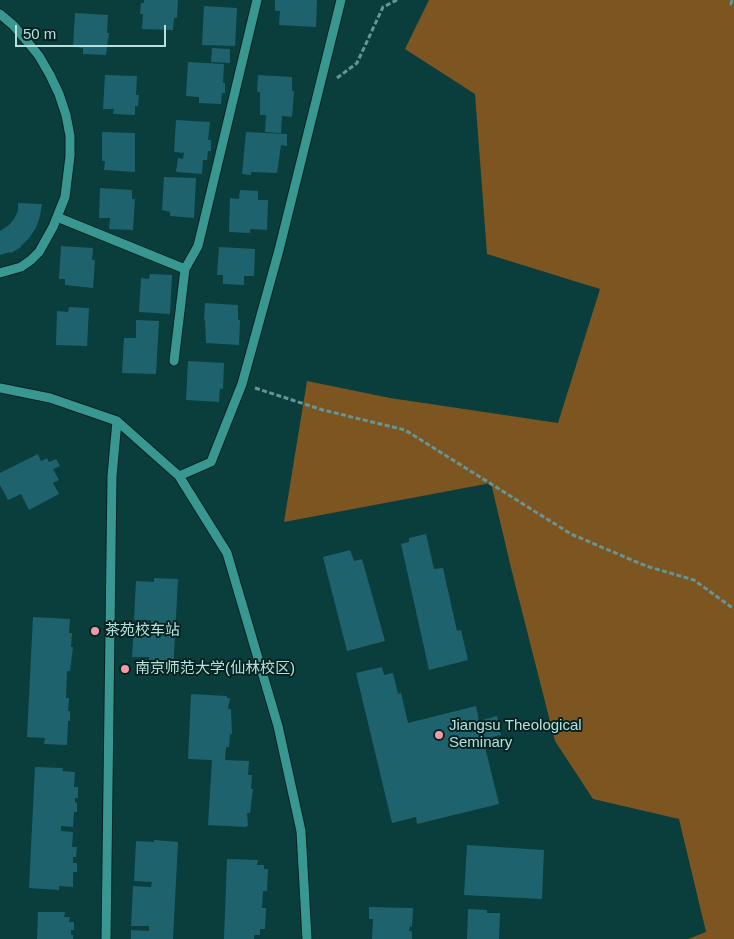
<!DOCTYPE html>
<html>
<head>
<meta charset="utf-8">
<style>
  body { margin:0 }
  #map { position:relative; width:734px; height:939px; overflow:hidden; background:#0a3e3c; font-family:Helvetica,sans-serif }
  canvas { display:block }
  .scale { position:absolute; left:15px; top:25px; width:151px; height:22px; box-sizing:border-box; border:2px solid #b7e0dd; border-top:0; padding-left:6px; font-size:15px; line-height:18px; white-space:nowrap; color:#b7e0dd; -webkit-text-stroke:4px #052321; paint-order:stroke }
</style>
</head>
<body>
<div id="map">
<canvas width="734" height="939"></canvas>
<div class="scale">50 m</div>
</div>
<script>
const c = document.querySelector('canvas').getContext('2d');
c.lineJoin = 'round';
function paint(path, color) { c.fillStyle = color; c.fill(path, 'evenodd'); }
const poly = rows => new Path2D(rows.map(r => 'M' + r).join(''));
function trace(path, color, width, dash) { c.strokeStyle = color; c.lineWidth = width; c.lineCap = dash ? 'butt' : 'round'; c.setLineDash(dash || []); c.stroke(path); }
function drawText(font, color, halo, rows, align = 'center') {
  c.font = font + ' Helvetica,"Noto Sans SC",sans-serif'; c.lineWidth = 4; c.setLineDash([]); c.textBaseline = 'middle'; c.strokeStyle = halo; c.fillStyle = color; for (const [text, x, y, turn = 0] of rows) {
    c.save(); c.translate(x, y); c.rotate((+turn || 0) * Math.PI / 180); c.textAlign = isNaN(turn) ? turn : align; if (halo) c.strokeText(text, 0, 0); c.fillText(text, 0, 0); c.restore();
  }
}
paint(poly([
  [429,0,734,0,734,939,688,939,706,932,679,819,593,799,555,741,512,572,491,483,284,522,307,381,390,398,558,423,600,289,487,254,475,94,405,49]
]), '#7d5520');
paint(poly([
  [144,0,178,0,177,18,174,18,173,30,142,29,143,14,140,14,141,3,144,3],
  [275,0,317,0,316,27,279,25,280,11,275,11],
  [204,6,237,8,235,46,202,45],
  [75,13,108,15,107,33,109,33,106,55,83,54,83,48,73,47],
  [212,48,230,49,230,63,211,62],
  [188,62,224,64,223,83,225,83,225,93,222,93,221,104,199,103,199,97,186,96],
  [105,75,137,76,136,95,139,95,138,106,135,106,135,115,113,114,114,109,103,109],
  [258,75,292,77,292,91,294,91,292,117,282,116,281,133,265,132,266,115,260,115,260,92,257,92],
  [176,120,210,122,208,140,211,140,211,151,208,151,207,160,203,160,202,174,176,172,178,158,183,159,184,153,174,152],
  [102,132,135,133,135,172,104,170,105,161,102,161],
  [246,132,287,134,287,146,281,145,277,173,251,172,251,175,242,174],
  [164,177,196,178,194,218,170,216,170,212,162,210],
  [100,188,132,190,132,199,135,199,133,230,109,229,110,218,99,218],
  [240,190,258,191,258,200,268,200,267,230,250,229,250,233,229,232,230,198,239,199],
  [18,203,42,204,40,216,36,228,29,238,21,246,21,247,11,253,10,252,0,255,0,231,9,225,14,219,18,211],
  [61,246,93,248,92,260,95,260,93,288,65,285,65,279,59,279],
  [219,247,255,249,254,276,244,276,244,285,223,284,223,275,217,275],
  [150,274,172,275,170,314,139,312,141,278,149,279],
  [205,303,238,305,238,320,240,320,239,345,206,343,205,320,204,320],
  [69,307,89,308,87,346,56,345,57,311,68,312],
  [136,320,159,321,156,374,122,373,124,338,136,338],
  [188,361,224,363,223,389,220,389,219,402,186,400],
  [38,454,41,461,47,458,49,462,56,459,60,466,53,469,59,480,53,483,59,494,29,510,21,494,8,500,0,485,0,473],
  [426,534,434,569,443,568,457,631,461,630,468,660,429,670,401,544,409,542,409,538],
  [350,550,354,561,362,559,385,641,347,651,323,557],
  [154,578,178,579,173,672,149,671,149,657,132,657,134,626,151,627,151,620,134,620,136,581,154,582],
  [33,617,70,619,69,633,72,633,71,647,73,647,70,671,67,671,66,698,69,698,68,711,70,711,70,721,68,721,67,745,44,744,45,738,27,737],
  [382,667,384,675,393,673,398,694,401,693,408,723,476,706,479,721,497,716,501,735,483,739,499,804,417,824,416,817,392,823,356,673],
  [191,694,227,696,227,698,230,698,228,709,231,709,232,734,230,734,229,747,226,747,225,760,249,761,248,775,252,775,251,789,253,789,250,813,247,813,248,825,246,827,208,825,212,760,188,759],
  [35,767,63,768,62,771,75,772,74,787,78,787,78,798,75,798,75,802,77,803,77,812,74,812,73,827,61,826,61,831,73,832,72,847,77,847,76,857,73,857,73,863,77,863,77,872,73,872,73,887,59,886,59,890,29,888],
  [154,840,178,842,173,939,131,939,131,930,149,931,149,926,131,926,133,886,151,887,152,882,134,881,136,841,154,842],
  [467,845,544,850,542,899,464,895],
  [227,859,258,860,257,865,264,865,264,869,268,869,267,891,263,891,262,908,266,908,265,929,260,929,260,935,254,935,254,939,224,939],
  [369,907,413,908,412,927,410,926,409,931,412,931,412,939,372,939,373,919,369,919],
  [468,909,487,910,487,913,500,913,499,939,467,939],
  [38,912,65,912,64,917,70,917,69,922,74,922,74,930,71,930,71,935,73,935,73,939,37,939]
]), '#1e626e');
const minor = poly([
  [0,14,13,25,26,40,39,56,50,75,59,94,66,115,70,136,70,156,65,197,53,227,39,252,31,260,21,267,0,273],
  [57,217,185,269],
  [174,361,185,269,198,246,257,0],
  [0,388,50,398,117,421,179,476,227,553,278,726,301,831,307,939],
  [179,476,211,462,242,384,279,250,341,0],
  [106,939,112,476,117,421]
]);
trace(minor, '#052321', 11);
trace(poly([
  [732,0,731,4,734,5],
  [337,78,357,63,383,7,397,0],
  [255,388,323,410,405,430,571,534,646,566,694,580,734,609]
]), '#679593', 3, [5, 2.5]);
trace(minor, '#399792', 9);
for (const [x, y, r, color] of [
  [95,631,5,"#f49aa7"],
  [125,669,5,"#f49aa7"],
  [439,735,5,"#f49aa7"]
]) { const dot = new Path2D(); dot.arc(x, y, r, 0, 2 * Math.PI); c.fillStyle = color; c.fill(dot); trace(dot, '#052321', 2); }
drawText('15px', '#b7e0dd', '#052321', [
  ["茶苑校车站",105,631],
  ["南京师范大学(仙林校区)",135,669],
  ["Jiangsu Theological",449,726],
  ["Seminary",449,743]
], 'left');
</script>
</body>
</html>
